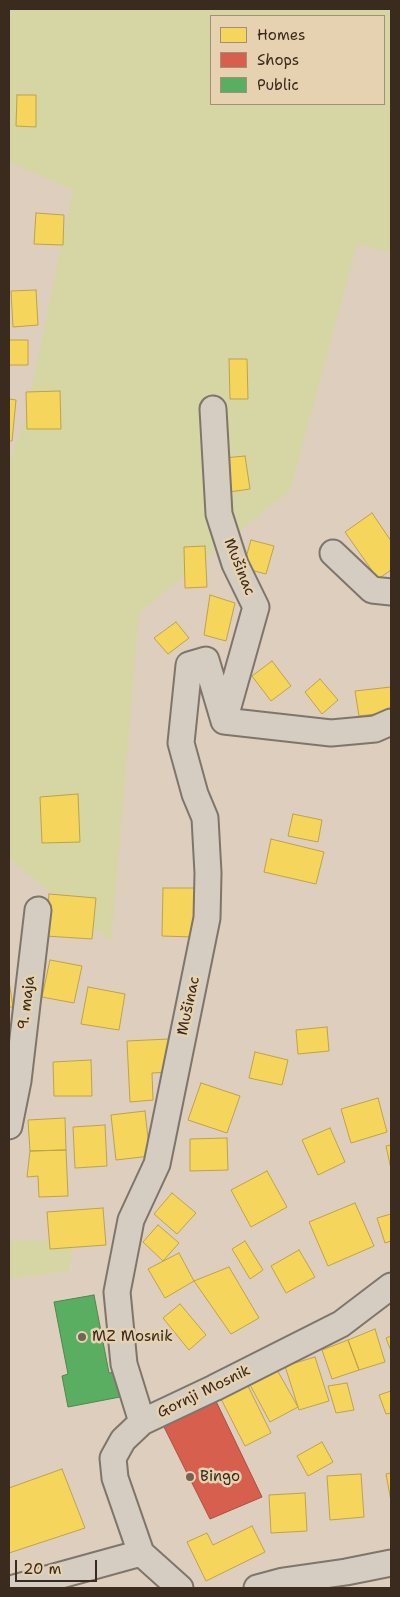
<!DOCTYPE html>
<html>
<head>
<meta charset="utf-8">
<style>
  body { margin:0 }
  #map { position:relative; width:400px; height:1597px; overflow:hidden; background:#ddcebe; font-family:"Shantell Sans",sans-serif }
  canvas { display:block }
  .frame { position:absolute; inset:0; border:10px solid #3b2a1e; pointer-events:none }
  .legend { position:absolute; left:210px; top:15px; width:175px; height:90px; box-sizing:border-box; background:#e6d2b0; border:1px solid #a28f76; margin:0; padding:6px 9px; list-style:none; font-size:15px; color:#3b2a1e }
  .legend li { display:flex; align-items:center; gap:10px; height:25px }
  .legend b { width:25px; border:1px solid #a28f76 }
  .scale { position:absolute; left:15px; top:1560px; width:82px; height:22px; box-sizing:border-box; border:2px solid #3b2a1e; border-top:0; padding-left:6px; font-size:15px; line-height:18px; white-space:nowrap; color:#3b2a1e; -webkit-text-stroke:4px #e6d2b0; paint-order:stroke }
</style>
</head>
<body>
<div id="map">
<canvas width="400" height="1597"></canvas>
<div class="frame"></div>
<ul class="legend">
<li><b style="height:14px;background:#f6d55c"></b>Homes</li>
<li><b style="height:14px;background:#d6604d"></b>Shops</li>
<li><b style="height:14px;background:#5aae61"></b>Public</li>
</ul>
<div class="scale">20 m</div>
</div>
<script>
const c = document.querySelector('canvas').getContext('2d');
c.lineJoin = 'round';
function paint(path, color) { c.fillStyle = color; c.fill(path, 'evenodd'); }
const poly = rows => new Path2D(rows.map(r => 'M' + r).join(''));
function trace(path, color, width, dash) { c.strokeStyle = color; c.lineWidth = width; c.lineCap = dash ? 'butt' : 'round'; c.setLineDash(dash || []); c.stroke(path); }
function drawText(font, color, halo, rows, align = 'center') {
  c.font = font + ' "Shantell Sans",sans-serif'; c.lineWidth = 5; c.setLineDash([]); c.textBaseline = 'middle'; c.strokeStyle = halo; c.fillStyle = color; for (const [text, x, y, turn = 0] of rows) {
    c.save(); c.translate(x, y); c.rotate((+turn || 0) * Math.PI / 180); c.textAlign = isNaN(turn) ? turn : align; if (halo) c.strokeText(text, 0, 0); c.fillText(text, 0, 0); c.restore();
  }
}
paint(poly([
  [9,9,391,9,391,253,357,244,290,490,139,613,111,942,9,858,9,463,26,416,73,190,9,162],
  [211,16,384,16,384,104,211,104],
  [74,1240,69,1271,9,1279,9,1241]
]), '#d6d6a4');
const homes = poly([
  [17,95,36,95,36,127,16,126,17,95],
  [36,213,64,215,63,245,34,244,36,213],
  [36,290,38,325,13,327,11,291,36,290],
  [9,340,28,340,28,365,9,365,9,340],
  [229,359,247,359,248,399,230,399,229,359],
  [60,391,61,429,27,429,26,392,60,391],
  [9,399,16,400,12,441,9,441,9,399],
  [245,456,250,489,229,492,225,458,245,456],
  [372,513,391,541,391,570,378,579,345,532,372,513],
  [251,540,274,546,266,574,243,568,251,540],
  [205,546,207,587,185,588,184,547,205,546],
  [210,595,235,603,226,641,204,635,210,595],
  [176,622,189,638,168,654,154,638,176,622],
  [272,661,291,686,271,701,252,676,272,661],
  [320,679,338,700,322,714,305,692,320,679],
  [391,687,391,712,359,716,355,691,391,687],
  [78,794,80,842,42,843,40,797,78,794],
  [293,814,322,820,318,842,288,836,293,814],
  [271,839,324,852,316,884,264,872,271,839],
  [163,888,195,888,194,937,162,936,163,888],
  [49,894,96,898,92,939,46,936,49,894],
  [50,960,82,966,74,1003,42,997,50,960],
  [9,981,13,1007,9,1007,9,981],
  [88,987,125,994,119,1030,81,1024,88,987],
  [327,1027,329,1051,298,1054,296,1030,327,1027],
  [169,1039,171,1072,152,1073,153,1100,130,1102,127,1041,169,1039],
  [255,1052,288,1060,282,1085,249,1078,255,1052],
  [91,1060,92,1096,54,1096,53,1062,91,1060],
  [201,1083,240,1096,227,1133,188,1120,201,1083],
  [378,1098,387,1132,351,1143,341,1109,378,1098],
  [145,1111,150,1156,116,1160,111,1115,145,1111],
  [65,1118,66,1150,30,1151,28,1120,65,1118],
  [105,1125,107,1166,75,1168,73,1127,105,1125],
  [330,1128,345,1162,318,1175,302,1140,330,1128],
  [227,1138,228,1170,190,1171,190,1139,227,1138],
  [391,1145,391,1169,386,1146,391,1145],
  [66,1150,68,1196,39,1197,38,1176,27,1177,30,1151,66,1150],
  [267,1171,287,1207,251,1227,231,1190,267,1171],
  [172,1193,196,1213,177,1234,154,1214,172,1193],
  [355,1203,374,1246,328,1266,309,1222,355,1203],
  [103,1208,106,1245,50,1249,47,1212,103,1208],
  [391,1214,391,1241,385,1243,377,1218,391,1214],
  [158,1225,179,1243,163,1261,143,1242,158,1225],
  [245,1241,263,1270,250,1279,232,1249,245,1241],
  [299,1250,315,1277,286,1293,271,1266,299,1250],
  [179,1253,194,1281,165,1298,148,1269,179,1253],
  [229,1267,259,1318,231,1334,194,1281,229,1267],
  [180,1304,206,1335,189,1350,163,1318,180,1304],
  [375,1329,385,1362,359,1370,348,1340,375,1329],
  [391,1336,391,1351,386,1338,391,1336],
  [348,1340,359,1370,332,1379,322,1350,348,1340],
  [315,1357,329,1401,299,1410,285,1366,315,1357],
  [276,1368,298,1407,270,1422,249,1383,276,1368],
  [246,1382,271,1433,245,1446,219,1395,246,1382],
  [347,1383,354,1410,336,1413,328,1386,347,1383],
  [391,1391,391,1413,386,1414,379,1395,391,1391],
  [322,1442,333,1462,308,1476,297,1456,322,1442],
  [62,1469,85,1528,9,1553,9,1488,62,1469],
  [391,1473,391,1501,386,1474,391,1473],
  [361,1474,364,1517,330,1520,327,1476,361,1474],
  [305,1493,307,1531,271,1533,269,1495,305,1493],
  [252,1526,265,1552,206,1581,187,1542,207,1533,213,1545,252,1526]
]);
paint(homes, '#f6d55c');
trace(homes, '#bea249', 1);
const shops = poly([
  [213,1395,262,1497,210,1519,160,1419,213,1395]
]);
paint(shops, '#d6604d');
trace(shops, '#a8503f', 1);
const public = poly([
  [94,1295,109,1373,115,1372,120,1397,68,1407,62,1376,68,1374,54,1302,94,1295]
]);
paint(public, '#5aae61');
trace(public, '#51864d', 1);
const minor = poly([
  [213,409,219,514,235,564,256,607,224,721],
  [333,553,372,590,391,592],
  [224,721,331,733,375,729,391,722],
  [9,1126,18,1081,38,910],
  [142,1422,124,1364,117,1292,131,1220,157,1164,207,918,208,873,205,818,195,794,181,743,189,665,206,660,224,721],
  [141,1553,115,1478,113,1458,123,1440,142,1422,214,1388,341,1324,391,1286],
  [14,1588,141,1553,180,1588],
  [257,1588,283,1581,346,1572,391,1563]
]);
trace(minor, '#7f756b', 29);
trace(minor, '#d5cdc1', 25);
for (const [x, y, r, color] of [
  [82,1337,5,"#746356"],
  [190,1477,5,"#746356"]
]) { const dot = new Path2D(); dot.arc(x, y, r, 0, 2 * Math.PI); c.fillStyle = color; c.fill(dot); trace(dot, '#e6d2b0', 2); }
drawText('15px', '#3b2a1e', '#e6d2b0', [
  ["Mušinac",239,567,68],
  ["9. maja",27,1003,-83],
  ["Mušinac",189,1006,-78],
  ["Gornji Mosnik",204,1392,-26]
]);
drawText('15px', '#3b2a1e', '#e6d2b0', [
  ["MZ Mosnik",92,1337],
  ["Bingo",200,1477]
], 'left');
</script>
</body>
</html>
